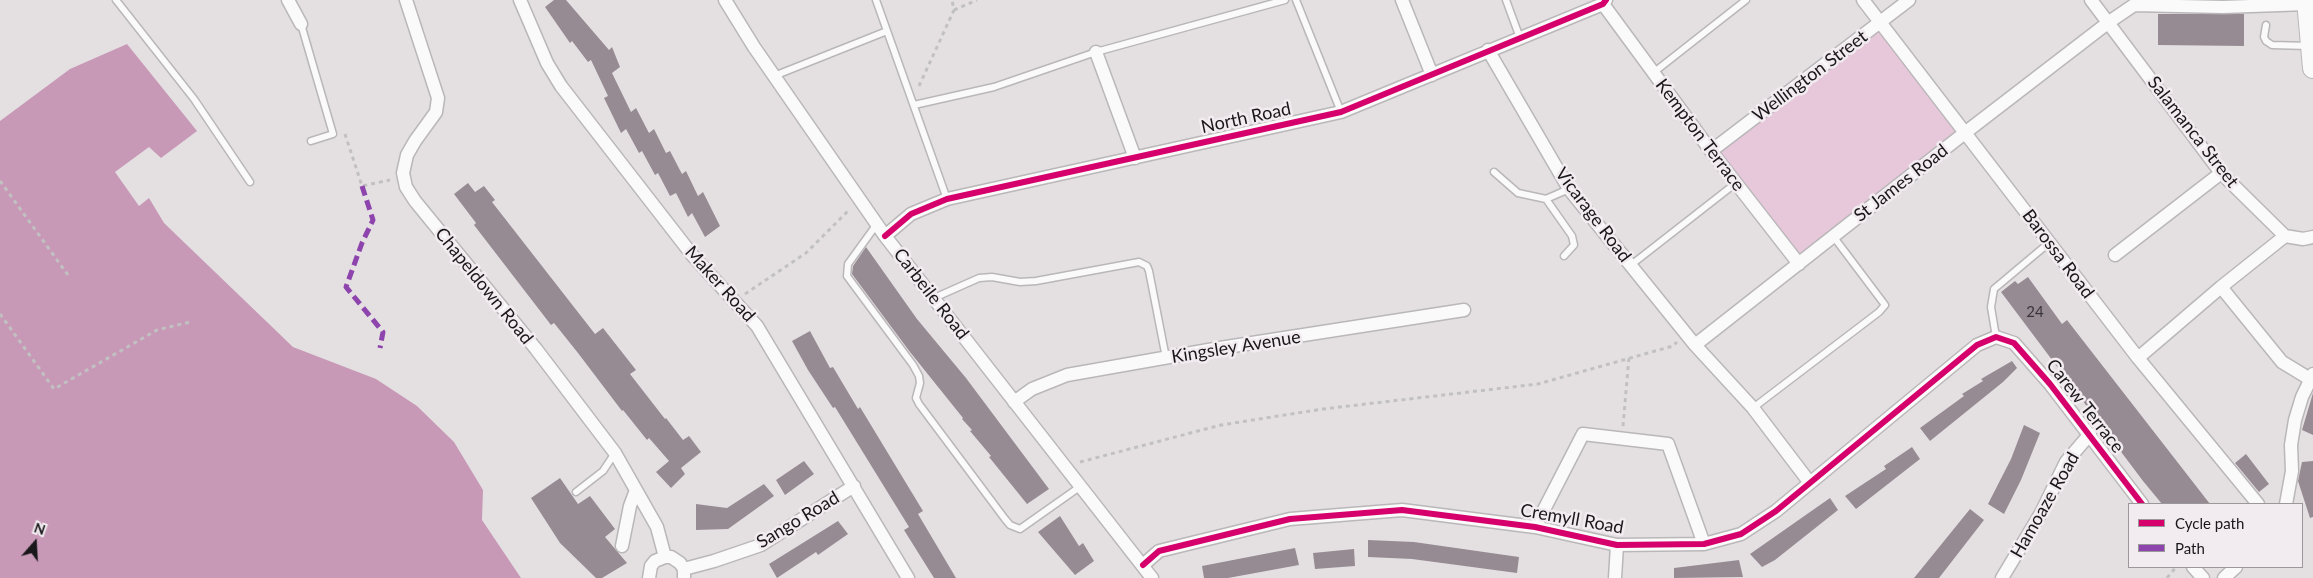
<!DOCTYPE html>
<html>
<head>
<meta charset="utf-8">
<style>
  body { margin:0 }
  #map { position:relative; width:2313px; height:578px; overflow:hidden; background:#e4e0e2; font-family:Lato,sans-serif }
  canvas { display:block }
  .legend { position:absolute; left:2128px; top:503px; width:175px; height:65px; box-sizing:border-box; background:#f2ecf0; border:1px solid #9b979a; margin:0; padding:6px 9px; list-style:none; font-size:15px; color:#191719 }
  .legend li { display:flex; align-items:center; gap:10px; height:25px }
  .legend b { width:25px; border:1px solid #9b979a }
  .north { position:absolute; left:10px; top:518px; width:50px; height:50px; -webkit-text-stroke:4px #f2ecf0; paint-order:stroke; rotate:19deg; font-size:14px; font-weight:700; line-height:20px; text-align:center; color:#191719 }
  .north::after { content:''; display:block; margin:auto; width:18px; height:22px; background:#191719; clip-path:polygon(50% 0,100% 100%,50% 72%,0 100%) }
</style>
</head>
<body>
<div id="map">
<canvas width="2313" height="578"></canvas>
<ul class="legend">
<li><b style="height:6px;background:#d6006c"></b>Cycle path</li>
<li><b style="height:6px;background:#8e44ad"></b>Path</li>
</ul>
<div class="north">N</div>
</div>
<script>
const c = document.querySelector('canvas').getContext('2d');
c.lineJoin = 'round';
function paint(path, color) { c.fillStyle = color; c.fill(path, 'evenodd'); }
const poly = rows => new Path2D(rows.map(r => 'M' + r).join(''));
function trace(path, color, width, dash) { c.strokeStyle = color; c.lineWidth = width; c.lineCap = dash ? 'butt' : 'round'; c.setLineDash(dash || []); c.stroke(path); }
function drawText(font, color, halo, rows, align = 'center') {
  c.font = font + ' Lato,sans-serif'; c.lineWidth = 5; c.setLineDash([]); c.textBaseline = 'middle'; c.strokeStyle = halo; c.fillStyle = color; for (const [text, x, y, turn = 0] of rows) {
    c.save(); c.translate(x, y); c.rotate((+turn || 0) * Math.PI / 180); c.textAlign = isNaN(turn) ? turn : align; if (halo) c.strokeText(text, 0, 0); c.fillText(text, 0, 0); c.restore();
  }
}
paint(poly([
  [1880,26,1958,131,1798,258,1715,151]
]), '#e6c8da');
paint(poly([
  [127,44,197,131,161,158,149,147,115,172,139,206,149,198,164,223,293,347,376,379,417,406,454,442,483,490,482,520,521,578,0,578,0,121,70,69]
]), '#c799b6');
paint(poly([
  [554,0,566,0,609,50,612,47,620,67,612,73,631,112,636,108,649,133,654,129,666,153,670,151,682,174,686,171,698,196,703,192,720,226,705,237,692,213,688,217,676,193,670,196,658,173,655,175,642,151,639,153,626,129,621,133,604,98,608,96,591,60,588,62,572,41,570,43,545,7],
  [2158,14,2244,14,2244,46,2158,45],
  [468,183,475,192,484,186,495,200,492,202,595,334,603,328,636,370,630,374,665,419,666,418,683,440,689,436,701,452,681,468,685,474,671,488,656,472,669,461,649,438,647,440,623,410,622,411,578,353,554,323,551,325,474,225,476,223,454,194],
  [866,247,917,319,966,378,1049,489,1027,504,989,457,991,456,970,431,972,430,962,419,963,418,910,352,852,274,853,266],
  [2028,277,2062,324,2067,320,2210,504,2162,504,2143,481,2001,292,2015,281,2018,284],
  [810,331,830,368,833,367,858,409,860,407,923,511,918,514,956,578,934,578,904,530,909,527,835,407,833,408,808,370,792,341],
  [2012,361,2017,368,2003,382,1930,441,1920,428,1964,396,1962,394,1983,381,1981,379],
  [2313,393,2313,435,2302,430],
  [2024,425,2040,433,2021,480,2004,514,1988,504,2011,459],
  [1912,447,1920,459,1856,509,1845,496,1886,469,1884,466],
  [2246,454,2269,484,2259,492,2235,463],
  [804,461,814,474,785,495,776,480],
  [2313,461,2313,517,2310,518,2298,481,2302,462],
  [560,478,578,504,590,496,615,529,605,537,627,563,602,578,596,578,560,543,531,498],
  [764,484,774,496,728,529,696,530,696,504,727,508],
  [1830,498,1838,510,1775,560,1762,567,1750,554],
  [1970,509,1984,520,1939,578,1914,578],
  [1060,516,1079,546,1083,543,1094,561,1075,575,1038,532],
  [838,521,848,534,818,555,816,552,777,578,769,564],
  [1368,540,1414,542,1519,557,1517,573,1412,559,1368,557],
  [1295,548,1299,565,1228,578,1204,578,1202,566],
  [1354,549,1355,566,1315,569,1313,553],
  [1739,560,1743,577,1674,578,1674,568]
]), '#978b93');
const service = poly([
  [116,0,194,99,250,182],
  [876,0,947,199],
  [1296,0,1341,112],
  [1506,0,1520,38],
  [301,24,333,134,311,141],
  [2266,25,2264,37,2266,41,2272,45,2309,46],
  [1653,73,1746,0],
  [774,76,887,31],
  [914,105,994,87,1096,52,1285,0],
  [1494,172,1518,193,1546,199],
  [877,224,848,264,847,276,913,365,919,376,920,383,916,398,919,404,1005,519,1010,525,1020,529,1081,486],
  [1564,256,1574,245,1572,236,1546,199,1569,189],
  [1631,265,1736,183],
  [934,298,979,278,992,277,1020,282,1036,281,1139,262,1147,266,1149,271,1166,358],
  [1996,337,1991,307,1994,289,2050,242],
  [1753,408,1879,312,1885,305,1833,236],
  [576,492,603,471,615,453]
]);
const minor = poly([
  [288,0,301,24],
  [406,0,438,98,436,112,415,141,407,155,403,173,406,187,415,201,536,349,615,453,657,527,665,557],
  [520,0,547,63,561,86,693,256,757,326,908,578],
  [725,0,754,47,885,236,1152,578],
  [1402,0,1432,75],
  [1863,0,2138,358,2258,504],
  [2091,0,2221,173,2285,236,2303,239,2313,237],
  [1603,4,1711,151,1799,264],
  [1488,50,1569,189,1695,345,1753,408,1810,483],
  [1096,52,1135,158],
  [1711,151,1909,0],
  [885,236,911,214,947,199,1341,112,1603,4,1606,0],
  [2115,255,2221,173],
  [2221,287,2282,362,2310,379],
  [1695,345,1966,132,2109,22,2134,5,2223,7,2307,4],
  [2138,358,2221,287,2285,236],
  [1014,402,1032,389,1067,375,1220,348,1464,310],
  [2286,504,2292,471,2291,445,2295,420,2302,397,2313,374],
  [1535,527,1583,434,1668,444,1704,544],
  [622,546,630,506,636,490],
  [1143,565,1159,551,1290,519,1402,510,1535,527,1617,545,1704,544,1741,534,1776,511,1977,345,1996,337,2014,343,2050,384,2142,504],
  [2193,567,2203,578],
  [684,569,714,561,761,545,854,486],
  [649,578,651,566,655,561,665,557,671,557,680,563,684,569,684,578],
  [1615,578,1617,545],
  [2002,578,2041,513,2066,462,2090,434],
  [2224,578,2236,567]
]);
const primary = poly([
  [2307,0,2313,68]
]);
trace(service, '#bab7b9', 9);
trace(minor, '#bab7b9', 15);
trace(primary, '#bab7b9', 22);
trace(poly([
  [954,10,977,0],
  [919,86,954,10,952,0],
  [345,134,362,186,390,180],
  [0,181,68,275],
  [745,294,806,253,850,209],
  [0,314,54,389,157,330,190,322],
  [1623,426,1629,357],
  [1080,462,1221,425,1323,409,1538,384,1673,346,1677,342],
  [2167,578,2176,567]
]), '#c2c1c2', 3, [4, 4]);
trace(service, '#fbfafb', 6);
trace(minor, '#fbfafb', 12);
trace(primary, '#fbfafb', 20);
trace(poly([
  [362,186,373,220,362,243,346,287,383,332,380,348]
]), '#8e44ad', 5, [10, 5]);
trace(poly([
  [885,236,911,214,947,199,1341,112,1603,4,1606,0],
  [1143,565,1159,551,1290,519,1402,510,1535,527,1617,545,1704,544,1741,534,1776,511,1977,345,1996,337,2014,343,2050,384,2142,504]
]), '#d6006c', 6);
drawText('15px', '#383438', null, [
  ["24",2035,312]
]);
drawText('18px', '#191719', '#f2ecf0', [
  ["Wellington Street",1810,76,-37],
  ["North Road",1246,118,-12],
  ["Salamanca Street",2193,132,52],
  ["Kempton Terrace",1700,135,53],
  ["St James Road",1901,183,-38],
  ["Vicarage Road",1593,215,53],
  ["Barossa Road",2058,254,53],
  ["Maker Road",720,284,48],
  ["Chapeldown Road",484,286,51],
  ["Carbeile Road",931,294,52],
  ["Kingsley Avenue",1236,347,-9],
  ["Carew Terrace",2085,406,52],
  ["Hamoaze Road",2045,505,-60],
  ["Cremyll Road",1572,519,10],
  ["Sango Road",798,520,-31]
]);
</script>
</body>
</html>
